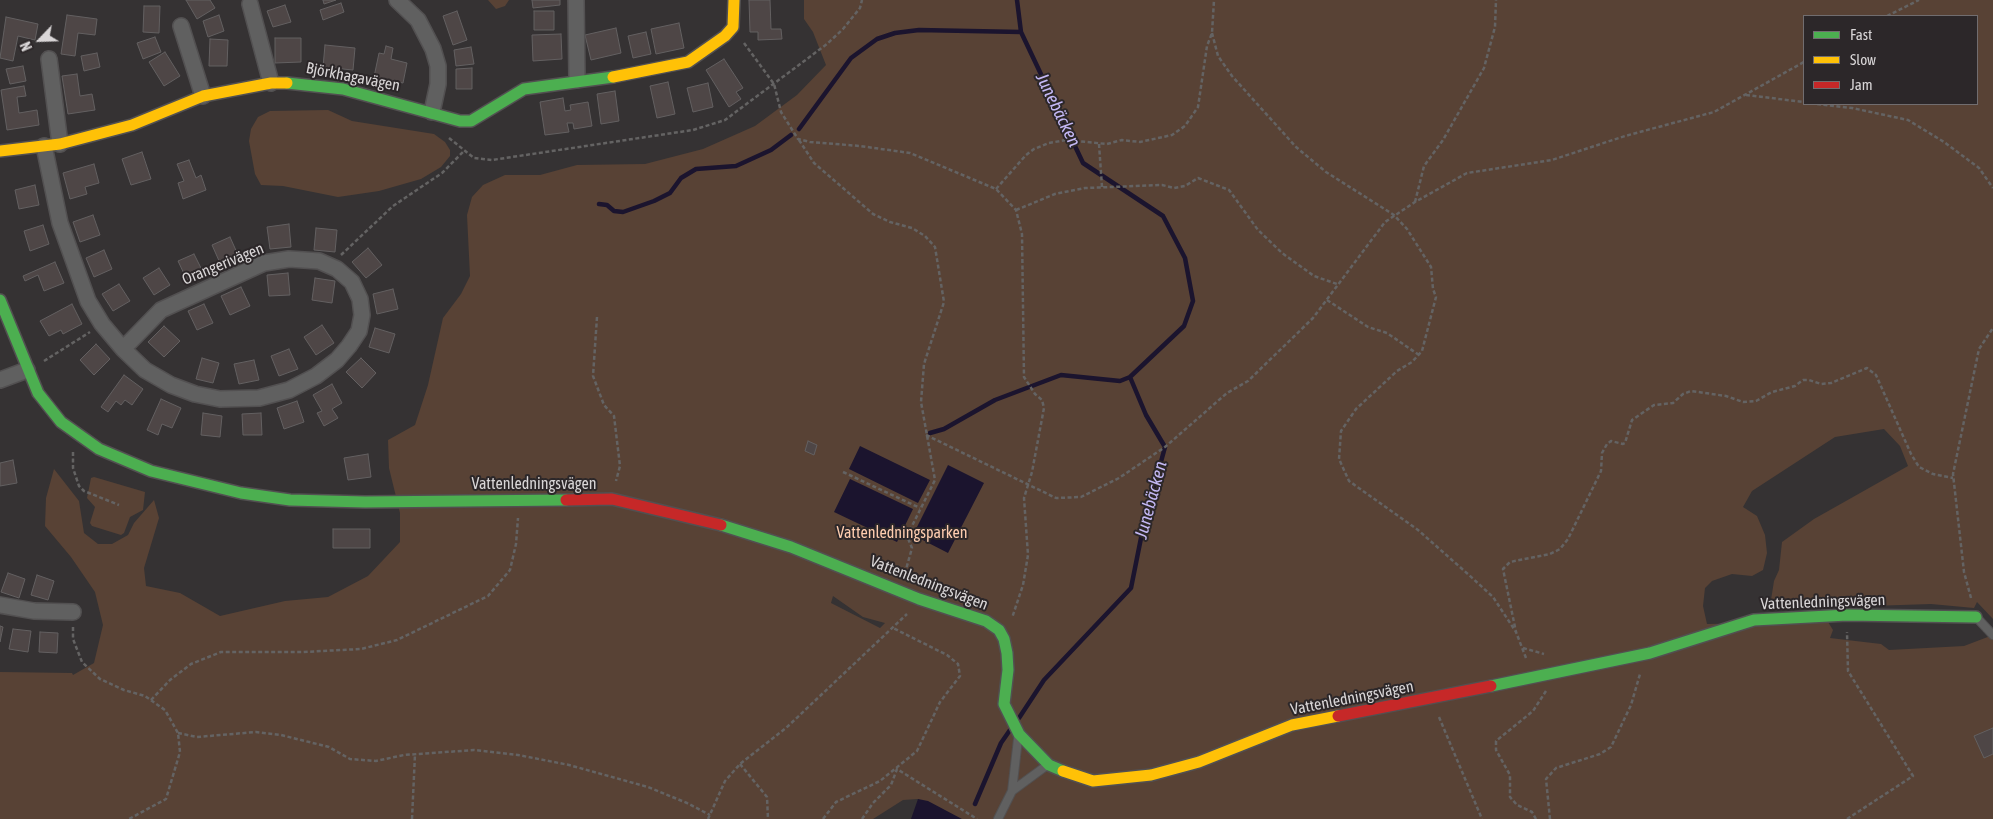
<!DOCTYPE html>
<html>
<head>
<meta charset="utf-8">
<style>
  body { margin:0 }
  #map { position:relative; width:1993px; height:819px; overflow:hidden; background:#353233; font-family:"Asap Condensed",sans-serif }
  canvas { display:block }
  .legend { position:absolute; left:1803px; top:15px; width:175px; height:90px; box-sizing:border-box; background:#2c2729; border:1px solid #716d6f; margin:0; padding:6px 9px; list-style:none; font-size:15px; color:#d9d6d7 }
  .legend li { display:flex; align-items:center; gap:10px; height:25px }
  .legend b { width:25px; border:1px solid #716d6f }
  .north { position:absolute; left:15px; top:15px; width:50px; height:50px; -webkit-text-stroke:4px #2c2729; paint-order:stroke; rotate:246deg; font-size:14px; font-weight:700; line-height:20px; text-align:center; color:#d9d6d7 }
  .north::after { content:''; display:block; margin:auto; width:18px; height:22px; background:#d9d6d7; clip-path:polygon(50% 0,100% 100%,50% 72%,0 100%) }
</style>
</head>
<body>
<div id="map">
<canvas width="1993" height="819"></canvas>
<ul class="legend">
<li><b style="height:6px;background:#4caf50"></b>Fast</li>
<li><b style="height:6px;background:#ffc107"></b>Slow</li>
<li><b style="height:6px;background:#c62828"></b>Jam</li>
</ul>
<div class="north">N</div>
</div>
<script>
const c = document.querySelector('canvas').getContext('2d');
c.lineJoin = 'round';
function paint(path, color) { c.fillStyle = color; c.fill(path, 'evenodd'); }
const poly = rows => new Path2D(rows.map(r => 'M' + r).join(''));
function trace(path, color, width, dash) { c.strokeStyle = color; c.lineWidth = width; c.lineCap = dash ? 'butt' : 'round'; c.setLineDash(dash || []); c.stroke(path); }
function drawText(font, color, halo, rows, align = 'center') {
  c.font = font + ' "Asap Condensed",sans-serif'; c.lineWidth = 4; c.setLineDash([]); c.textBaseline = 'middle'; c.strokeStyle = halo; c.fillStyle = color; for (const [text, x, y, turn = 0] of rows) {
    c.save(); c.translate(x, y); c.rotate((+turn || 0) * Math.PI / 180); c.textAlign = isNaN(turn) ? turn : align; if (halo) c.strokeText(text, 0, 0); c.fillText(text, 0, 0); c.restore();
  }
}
paint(poly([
  [488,0,509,0,505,6,496,9],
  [804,0,1993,0,1993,619,1977,602,1974,608,1931,604,1780,609,1771,600,1774,581,1779,570,1782,542,1814,519,1908,466,1900,446,1884,429,1835,437,1752,491,1743,507,1757,516,1765,535,1767,553,1763,570,1752,576,1732,574,1712,581,1705,588,1703,606,1707,624,1828,622,1833,630,1830,638,1881,644,1889,650,1964,646,1993,635,1993,819,924,819,918,799,903,800,873,819,0,819,0,672,72,673,73,675,94,663,103,625,95,592,71,557,45,526,46,498,54,469,79,501,84,533,98,544,112,544,128,535,134,523,154,500,159,518,144,568,146,586,180,593,220,616,285,601,328,597,368,576,400,542,400,513,389,468,388,440,415,425,428,385,443,318,461,294,470,276,467,215,472,197,483,185,505,175,540,175,577,165,645,164,703,149,755,126,797,95,826,65,813,32,804,19],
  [1804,16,1977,16,1977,104,1804,104],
  [833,596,863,617,885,623,880,628,831,603],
  [328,110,352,121,434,134,445,142,450,150,450,156,441,167,421,179,379,191,338,197,283,186,261,185,255,174,249,141,251,129,258,117,270,111],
  [94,477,145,492,143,510,130,517,124,533,121,535,92,526,90,523,95,507,87,498,91,478]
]), '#584235');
paint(poly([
  [860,446,930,480,918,503,849,469],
  [948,465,984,483,948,553,913,535],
  [850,479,913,509,897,542,834,512],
  [918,799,928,801,962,819,911,819]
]), '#1b142e');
trace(poly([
  [1017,0,1021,32,1083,163,1163,216,1185,258,1193,301,1184,326,1130,377,1146,415,1165,447,1143,528,1131,588,1044,680,1019,718],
  [799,129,851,58,877,39,895,33,919,30,1021,32],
  [599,204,607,205,614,211,623,212,654,201,670,193,681,178,696,169,736,166,771,150,791,135],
  [930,433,944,429,995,400,1061,375,1120,381,1130,377],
  [975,804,1001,743,1010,730]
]), '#1b142e', 4.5);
const building = poly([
  [186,0,210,0,215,8,197,19,186,0],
  [323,0,336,0,324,4,323,0],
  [532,0,560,0,560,5,533,8,532,0],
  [749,0,770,0,771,29,781,29,782,39,758,40,758,32,750,32,749,0],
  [341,3,344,12,323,20,320,10,341,3],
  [285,5,291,22,273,27,267,11,285,5],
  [144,6,160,6,159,33,143,32,144,6],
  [457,11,467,40,453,45,443,16,457,11],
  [534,11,554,11,554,30,534,30,534,11],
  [67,15,97,19,95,35,78,33,75,56,61,54,67,15],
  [219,15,224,31,208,37,203,21,219,15],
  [6,17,38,24,35,40,18,36,13,61,0,58,6,17],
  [679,23,684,48,656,54,651,29,679,23],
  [616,28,621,53,591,60,585,35,616,28],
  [646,32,651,54,633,58,628,36,646,32],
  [561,34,562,59,533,61,532,35,561,34],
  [155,37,161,52,143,59,137,43,155,37],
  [275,38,301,38,301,62,275,63,275,38],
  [210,39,228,40,227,66,209,66,210,39],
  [325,45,355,48,353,70,323,67,325,45],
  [386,46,393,48,391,59,407,63,403,83,374,77,379,53,384,54,386,46],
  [471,47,474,64,456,66,454,50,471,47],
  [165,52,180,76,164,86,149,62,165,52],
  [97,53,100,67,84,71,81,56,97,53],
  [724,59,743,88,736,92,741,99,729,107,706,70,724,59],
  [23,66,26,81,10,84,6,69,23,66],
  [472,68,472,89,456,89,456,69,472,68],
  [77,74,80,96,92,94,95,110,68,114,62,76,77,74],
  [668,82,675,114,657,118,650,86,668,82],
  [708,83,713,107,693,112,687,88,708,83],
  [24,86,26,96,17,97,19,113,37,110,39,125,7,130,1,90,24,86],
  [615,91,619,121,601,124,597,94,615,91],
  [563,98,565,111,571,110,570,105,588,102,592,126,574,129,573,123,567,123,569,132,545,135,540,102,563,98],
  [142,152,151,179,131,185,122,159,142,152],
  [189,160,196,178,201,175,206,190,183,199,178,183,184,181,177,164,189,160],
  [94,164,99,183,85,187,87,194,70,199,63,173,94,164],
  [35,185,39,205,19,209,15,190,35,185],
  [93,215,100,235,80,242,73,222,93,215],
  [289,224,291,247,270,249,267,227,289,224],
  [43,225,49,244,30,251,24,231,43,225],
  [316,228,337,230,335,252,314,250,316,228],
  [230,237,238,255,220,263,212,245,230,237],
  [368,248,382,265,366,278,352,262,368,248],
  [104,250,112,269,94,277,86,258,104,250],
  [194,254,203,272,187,280,178,261,194,254],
  [55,262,64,283,44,291,38,275,25,281,23,276,55,262],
  [159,268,170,285,154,295,143,278,159,268],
  [288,273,290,295,269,296,267,275,288,273],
  [315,278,335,281,332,303,312,300,315,278],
  [119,284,130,301,113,311,102,294,119,284],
  [241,287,250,306,230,315,221,296,241,287],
  [393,289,398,309,377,314,373,294,393,289],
  [72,304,82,324,63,334,61,330,49,336,40,321,72,304],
  [204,304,213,323,197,330,188,311,204,304],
  [322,325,334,343,316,355,304,337,322,325],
  [164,326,180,341,164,357,148,342,164,326],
  [375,328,395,334,389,353,369,347,375,328],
  [96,344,110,359,94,375,80,360,96,344],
  [289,349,298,369,279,376,271,356,289,349],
  [202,358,219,363,213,383,196,379,202,358],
  [361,358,376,373,362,388,346,372,361,358],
  [254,360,259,380,239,384,234,364,254,360],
  [124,375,143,389,132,405,125,400,121,405,116,401,108,412,101,407,124,375],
  [332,384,342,403,332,409,338,418,324,426,317,413,322,411,313,395,332,384],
  [161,399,181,408,172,428,162,424,158,435,147,430,161,399],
  [297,401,304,422,284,429,277,408,297,401],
  [203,413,222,416,220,437,201,435,203,413],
  [261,413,262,435,243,435,242,414,261,413],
  [808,441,817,445,814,455,805,451,808,441],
  [368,454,371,477,348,480,344,458,368,454],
  [13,460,17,483,0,486,0,463,13,460],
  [333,529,370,529,370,548,333,548,333,529],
  [8,573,25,579,19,598,1,592,8,573],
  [37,575,54,581,48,600,31,595,37,575],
  [0,626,3,627,0,642,0,626],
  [13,629,31,631,28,652,9,649,13,629],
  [40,632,58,633,57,653,39,652,40,632],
  [1993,728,1993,754,1984,758,1974,736,1993,728]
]);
paint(building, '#4e4646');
trace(building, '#636061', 1);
const lane = poly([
  [1978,619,1993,635],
  [1012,791,1018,739],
  [998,819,1012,791,1046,766]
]);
const street = poly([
  [397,0,418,20,433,49,438,66,438,84,432,112],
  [576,0,577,80],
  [250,4,271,83],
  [181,26,203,96],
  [49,59,60,144],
  [44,146,60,223,88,301,102,324,123,349,145,370,171,385,195,394,220,399,259,398,289,390,316,376,337,360,349,346,359,331,362,315,360,299,352,282,337,269,319,261,289,259,264,263,161,310,123,349],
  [0,380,27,370],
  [0,605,34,611,73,612]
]);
const fast = poly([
  [287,83,343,89,460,121,471,121,524,89,613,77],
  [0,300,38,393,61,422,99,449,151,471,241,493,290,500,365,502,566,500],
  [721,525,791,547,919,599,986,621,999,630,1004,639,1007,653,1008,670,1004,704,1019,734,1049,765,1063,771],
  [1491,686,1650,653,1754,620,1847,615,1976,617]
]);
const slow = poly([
  [613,77,688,62,725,36,733,27,734,0],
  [0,151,60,144,132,125,203,96,271,83,287,83],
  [1063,771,1093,781,1151,775,1199,762,1292,725,1338,716]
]);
const jam = poly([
  [566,500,612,499,721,525],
  [1338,716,1491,686]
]);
trace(lane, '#525051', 10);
trace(street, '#525051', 18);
trace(fast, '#525051', 14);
trace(slow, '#525051', 14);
trace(jam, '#525051', 14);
trace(poly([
  [1887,16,1919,0],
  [1212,33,1218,56,1232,76,1296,147,1326,172,1394,215,1407,229,1431,267,1433,289,1436,297,1422,351,1412,362,1397,371,1356,409,1341,431,1339,459,1349,481,1418,530,1469,575,1493,597,1516,632],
  [744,43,774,84,781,112,798,139,810,142,860,146,910,153,996,189,1016,210,1022,234,1024,377,1035,394,1042,400,1044,408,1032,472,1024,498,1028,555,1023,585,1012,618],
  [1746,95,1804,102],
  [1817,104,1852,108,1908,120,1944,142,1979,168,1993,188],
  [449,138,474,158,492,160,693,130,725,120,827,44,843,29,860,8,862,0],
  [799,140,814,163,873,214,890,222,912,228,925,236,935,247,944,302,924,364,921,402,935,480,907,536,912,548,905,573],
  [1099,144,1102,187],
  [996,189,1026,155,1034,149,1049,143,1066,140,1107,144,1122,140,1140,142,1172,135,1185,126,1198,107,1207,46,1212,33,1214,0],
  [1415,202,1424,166,1443,140,1484,68,1495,27,1496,0],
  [1016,210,1055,194,1085,188,1162,185,1174,188,1185,186,1198,178,1229,190,1258,230,1282,253,1314,276,1337,284],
  [341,255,393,206,442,173,464,151],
  [1327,300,1368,327,1387,333,1419,355],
  [597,317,593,376,604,405,614,416,620,466,616,481],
  [44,361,90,332],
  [926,435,1056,498,1081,497,1119,478,1165,447,1227,393,1248,381,1313,318,1385,222,1415,202,1467,173,1552,160,1625,136,1714,112,1804,62],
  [73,452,73,468,79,486,84,491,119,505],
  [843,472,920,508],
  [1971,598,1964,572,1953,474,1979,349,1993,328],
  [73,627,73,639,82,662,100,679,124,690,145,696,165,710,178,733,180,752,166,799,129,819],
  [1523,648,1544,654],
  [1526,658,1516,632,1503,569,1510,562,1550,554,1560,549,1568,539,1601,471,1602,453,1607,444,1611,441,1623,444,1625,443,1632,420,1654,405,1673,403,1683,394,1691,391,1726,396,1743,402,1756,401,1772,392,1795,386,1803,380,1809,380,1821,384,1831,383,1867,368,1876,375,1911,454,1919,467,1933,474,1953,478],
  [151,700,170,680,191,664,221,652,303,652,361,649,397,640,488,596,510,570,516,544,518,518],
  [1439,717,1482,819],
  [178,733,197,737,256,732,281,735,329,747,350,759,376,761,404,755,474,750,518,755,569,765,648,787,687,803,710,815],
  [740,764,767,797,768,819],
  [412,819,415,754],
  [708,819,725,781,740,764,786,728,907,614],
  [823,819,836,802,880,781,917,751,940,702,960,676,958,664,947,655,893,628],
  [862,819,873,803,891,785,897,769,977,819],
  [1536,819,1532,812,1517,805,1510,797,1510,775,1496,750,1496,741,1533,711,1546,691],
  [1550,819,1546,779,1556,768,1600,754,1611,747,1631,705,1640,674],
  [1847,819,1913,776,1848,671,1847,632]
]), '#646363', 2.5, [4, 2.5]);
trace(lane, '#606060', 8);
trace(street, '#606060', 15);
trace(fast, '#4caf50', 11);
trace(slow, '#ffc107', 11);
trace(jam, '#c62828', 11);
drawText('16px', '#d9d6d7', '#2c2729', [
  ["Björkhagavägen",353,77,11],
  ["Orangerivägen",223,264,-22],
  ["Vattenledningsvägen",534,484],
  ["Vattenledningsvägen",929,583,21],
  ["Vattenledningsvägen",1823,602,-2],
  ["Vattenledningsvägen",1352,698,-11]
]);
drawText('16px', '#fecdaf', '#2c2729', [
  ["Vattenledningsparken",902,533]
]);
drawText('italic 18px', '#c4b8f5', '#2c2729', [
  ["Junebäcken",1058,110,64],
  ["Junebäcken",1151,500,-75]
]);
</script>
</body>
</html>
